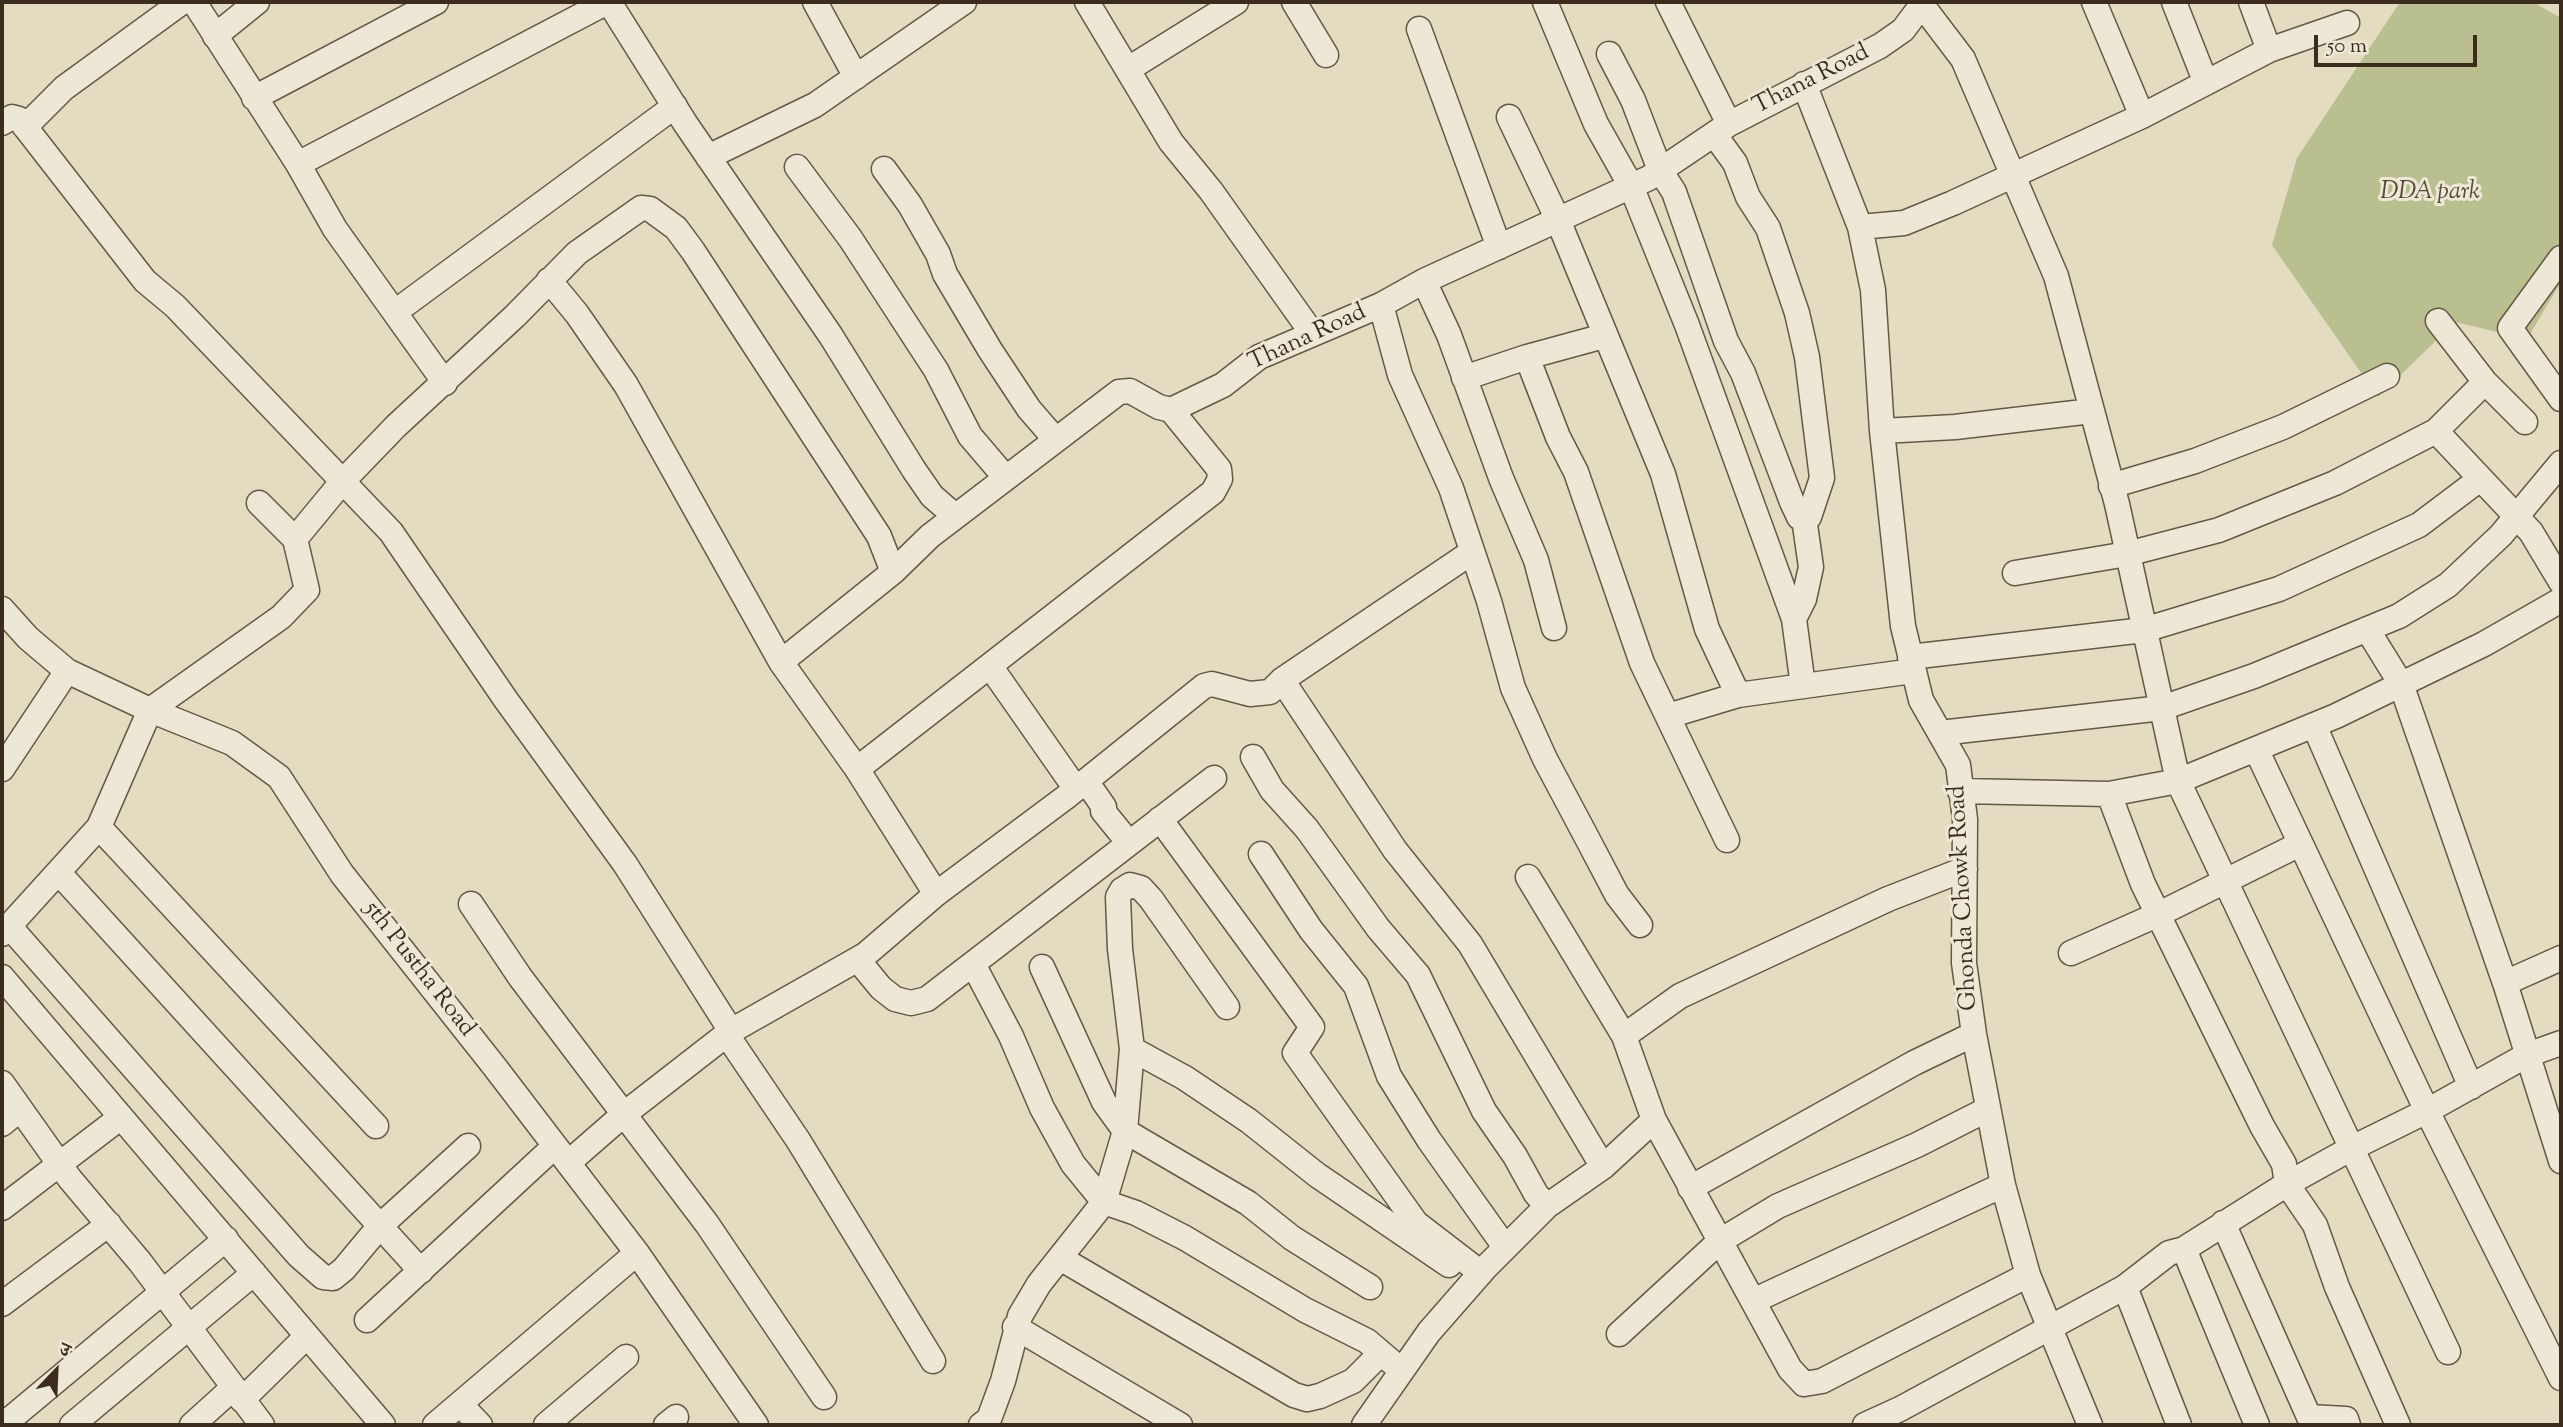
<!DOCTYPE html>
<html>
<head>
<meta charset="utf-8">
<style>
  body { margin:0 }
  #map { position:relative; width:2563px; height:1427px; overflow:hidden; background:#e4dcc0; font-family:"Sorts Mill Goudy","Noto Serif Devanagari",serif }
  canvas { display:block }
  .frame { position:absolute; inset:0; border:4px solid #3b2c1e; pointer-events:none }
  .north { position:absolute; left:21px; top:1336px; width:70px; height:70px; -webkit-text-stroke:5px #ede8d6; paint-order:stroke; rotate:23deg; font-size:19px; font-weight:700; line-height:28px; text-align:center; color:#3b2c1e }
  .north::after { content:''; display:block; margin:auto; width:24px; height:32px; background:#3b2c1e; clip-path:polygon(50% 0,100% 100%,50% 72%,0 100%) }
  .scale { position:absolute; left:2314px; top:35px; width:163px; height:32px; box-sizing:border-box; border:4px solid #3b2c1e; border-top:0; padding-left:9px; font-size:21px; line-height:24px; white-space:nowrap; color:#3b2c1e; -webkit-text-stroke:5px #ede8d6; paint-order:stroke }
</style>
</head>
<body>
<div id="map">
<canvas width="2563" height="1427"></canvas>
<div class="frame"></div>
<div class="north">उ</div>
<div class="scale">50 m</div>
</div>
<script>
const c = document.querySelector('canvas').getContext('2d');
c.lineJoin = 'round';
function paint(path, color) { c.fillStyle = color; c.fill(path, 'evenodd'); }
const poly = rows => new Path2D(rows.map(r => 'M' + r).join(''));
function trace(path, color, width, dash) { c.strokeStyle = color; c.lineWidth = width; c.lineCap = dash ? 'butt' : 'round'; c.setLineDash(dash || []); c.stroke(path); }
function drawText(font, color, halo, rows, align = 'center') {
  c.font = font + ' "Sorts Mill Goudy",serif'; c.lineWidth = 6; c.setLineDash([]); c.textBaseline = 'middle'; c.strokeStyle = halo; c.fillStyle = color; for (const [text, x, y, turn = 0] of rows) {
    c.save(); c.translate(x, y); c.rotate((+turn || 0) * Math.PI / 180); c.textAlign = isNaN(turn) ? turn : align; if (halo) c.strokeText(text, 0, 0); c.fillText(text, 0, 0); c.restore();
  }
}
paint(poly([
  [2400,2,2533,2,2561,18,2561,282,2527,339,2455,322,2378,397,2272,245,2297,158]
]), '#b9bf8e');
const minor = poly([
  [194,2,298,164,335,229,445,383],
  [609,2,685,123,831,336,914,470,932,496,955,516],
  [815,2,856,77],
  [1087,2,1171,142,1211,191,1312,333],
  [1294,2,1326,55],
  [1545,2,1596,124,1631,186,1687,325,1794,619],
  [1668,2,1729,124],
  [2094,2,2142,116],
  [2174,2,2206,83],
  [2251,2,2269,50],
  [1922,5,1963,59,2056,276,2117,504,2178,781,2448,1352],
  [1419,29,1499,247],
  [215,36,257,2],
  [1609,54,1633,100,1660,170,1674,192,1726,341,1743,373,1792,502,1799,517,1809,517,1822,478,1807,357,1797,313,1768,228,1748,197,1735,163,1714,134],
  [1130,68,1236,2],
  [1804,84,1860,227,1873,290,1882,431,1903,626,1921,700,1958,765,1965,819,1964,963,1974,1034,2003,1185,2028,1275,2090,1425],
  [254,98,436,2],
  [1509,117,1558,220,1663,474,1707,629,1738,695],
  [2,123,12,117,19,119,145,281,175,306,391,532,506,700,625,864,731,1031],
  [25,127,64,88,182,2],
  [708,157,815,105,964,2],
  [298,164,607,2],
  [797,167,850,238,936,370,970,436,1005,477],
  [884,169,910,205,938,254,945,274,990,350,1029,409,1055,439],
  [1860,227,1904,223,1953,203,2142,116,2269,50,2347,23],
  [2561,258,2510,328,2561,399],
  [549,280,577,314,626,385,781,662,857,769,936,894],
  [1424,281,1449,335,1501,478,1536,560,1554,628],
  [1381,305,1400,375,1451,488,1489,601,1513,688,1545,759,1587,838,1617,895,1640,925],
  [395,312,675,106],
  [2438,321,2485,382,2525,422],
  [1527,357,1558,437,1576,472,1642,663,1727,840],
  [1464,378,1527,357,1604,336],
  [2485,382,2436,431,2531,532,2561,582],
  [1171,410,1223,385,1259,357,1381,305,1424,281,1649,178,1729,124,1880,46,1903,30,1924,2],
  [1882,431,1955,427,2092,411],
  [2111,486,2195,461,2283,427,2387,376],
  [259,503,295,539],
  [2015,573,2127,554,2219,530,2335,483,2436,431],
  [2,609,28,638,67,671,150,710,232,743,279,777,342,874,494,1066,637,1253,756,1425],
  [2367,629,2401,684,2505,983,2561,1161],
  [1910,657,2144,630,2279,589,2419,525,2480,479],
  [781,662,893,572,930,536,1119,392,1130,391,1159,407,1171,410],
  [990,666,1076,789],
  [1282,680,1395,850,1470,944,1603,1167],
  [1803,686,1794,619,1804,599,1811,567,1804,518],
  [1668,716,1738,695,1913,671],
  [2314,725,2471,1087],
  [1940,733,2162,708,2254,676,2399,616,2448,585,2501,535,2561,463],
  [2256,749,2427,1111,2561,1378],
  [1253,757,1272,790,1307,829,1378,928,1418,975,1484,1111,1515,1156,1536,1194,1547,1206],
  [2,769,67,671],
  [857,769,1213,492,1220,479,1219,469,1171,410],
  [1086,781,1104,807,1103,811,1129,843],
  [1960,791,2109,794,2178,781,2336,716,2484,644,2561,600],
  [2109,794,2143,884,2262,1126,2284,1164,2287,1184,2315,1225,2337,1287,2398,1425],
  [1160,819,1312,1027,1295,1053,1416,1223,1481,1273],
  [99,827,376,1126],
  [1261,854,1311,930,1356,986,1389,1076,1429,1140,1505,1247],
  [59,873,421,1271],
  [1528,877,1624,1036,1654,1120,1790,1369,1804,1384,1822,1381,2028,1275],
  [471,904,520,977,707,1224,824,1397],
  [9,926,299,1256,323,1277,333,1278,344,1269,379,1227,468,1146],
  [2,934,99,827,150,710,281,617,307,590,295,539,342,482,396,426,515,316,577,253,641,208,650,209,676,228,693,251,879,536,893,572],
  [2071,953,2159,914,2300,844],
  [858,960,881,988,895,999,911,1003,927,999,1214,778],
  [973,964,1011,1036,1042,1108,1073,1164,1104,1202,1039,1284,1020,1316,1003,1381,989,1419,981,1425],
  [1042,967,1104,1102,1125,1131,1248,1203,1292,1238,1370,1287],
  [2,977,383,1425],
  [2505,983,2561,958],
  [1227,1007,1151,899,1141,888,1130,885,1122,890,1118,897,1120,949,1132,1049,1125,1131,1104,1202,1136,1213,1185,1238,1305,1310,1367,1341,1401,1370],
  [727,1035,798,1140,933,1361],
  [1624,1036,1680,996,1888,899,1965,869],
  [1132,1049,1185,1078,1249,1121,1317,1175,1449,1265],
  [2,1083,70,1179,140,1262,262,1425],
  [2,1124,20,1109],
  [568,1163,623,1115,731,1031,865,955,936,894,1066,797,1204,686,1212,684,1250,694,1270,692,1282,680,1472,552],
  [1690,1188,1914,1063,1974,1034],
  [2,1208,121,1117],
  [2223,1223,2309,1417,2346,1419,2348,1425],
  [2184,1249,2257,1425],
  [1060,1258,1294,1395,1307,1399,1320,1396,1353,1381,1381,1353],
  [2125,1287,2179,1425],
  [1753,1301,2003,1185],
  [2,1304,109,1224],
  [367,1320,555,1146],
  [1015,1327,1180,1425],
  [1619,1334,1720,1241,1778,1206,1917,1145,1988,1109],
  [242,1400,307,1336],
  [460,1404,480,1425],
  [3,1425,226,1239],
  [72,1425,254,1273],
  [192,1425,233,1388],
  [435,1425,637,1253],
  [546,1425,626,1357],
  [666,1425,676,1417],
  [1364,1425,1429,1332,1485,1268,1547,1206,1603,1167,1654,1120],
  [1865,1425,1900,1409,2125,1287,2169,1253,2184,1249,2287,1184,2352,1148,2427,1111,2527,1055,2561,1043]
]);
trace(minor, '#655846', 27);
trace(minor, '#ede8d6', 24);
drawText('24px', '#3b2c1e', '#ede8d6', [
  ["Thana Road",1812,81,-27],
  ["Thana Road",1308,339,-25],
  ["Ghonda Chowk Road",1965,898,-93],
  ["5th Pustha Road",418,970,52]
]);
drawText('italic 24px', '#544934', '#ede8d6', [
  ["DDA park",2430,194]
]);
</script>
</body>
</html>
